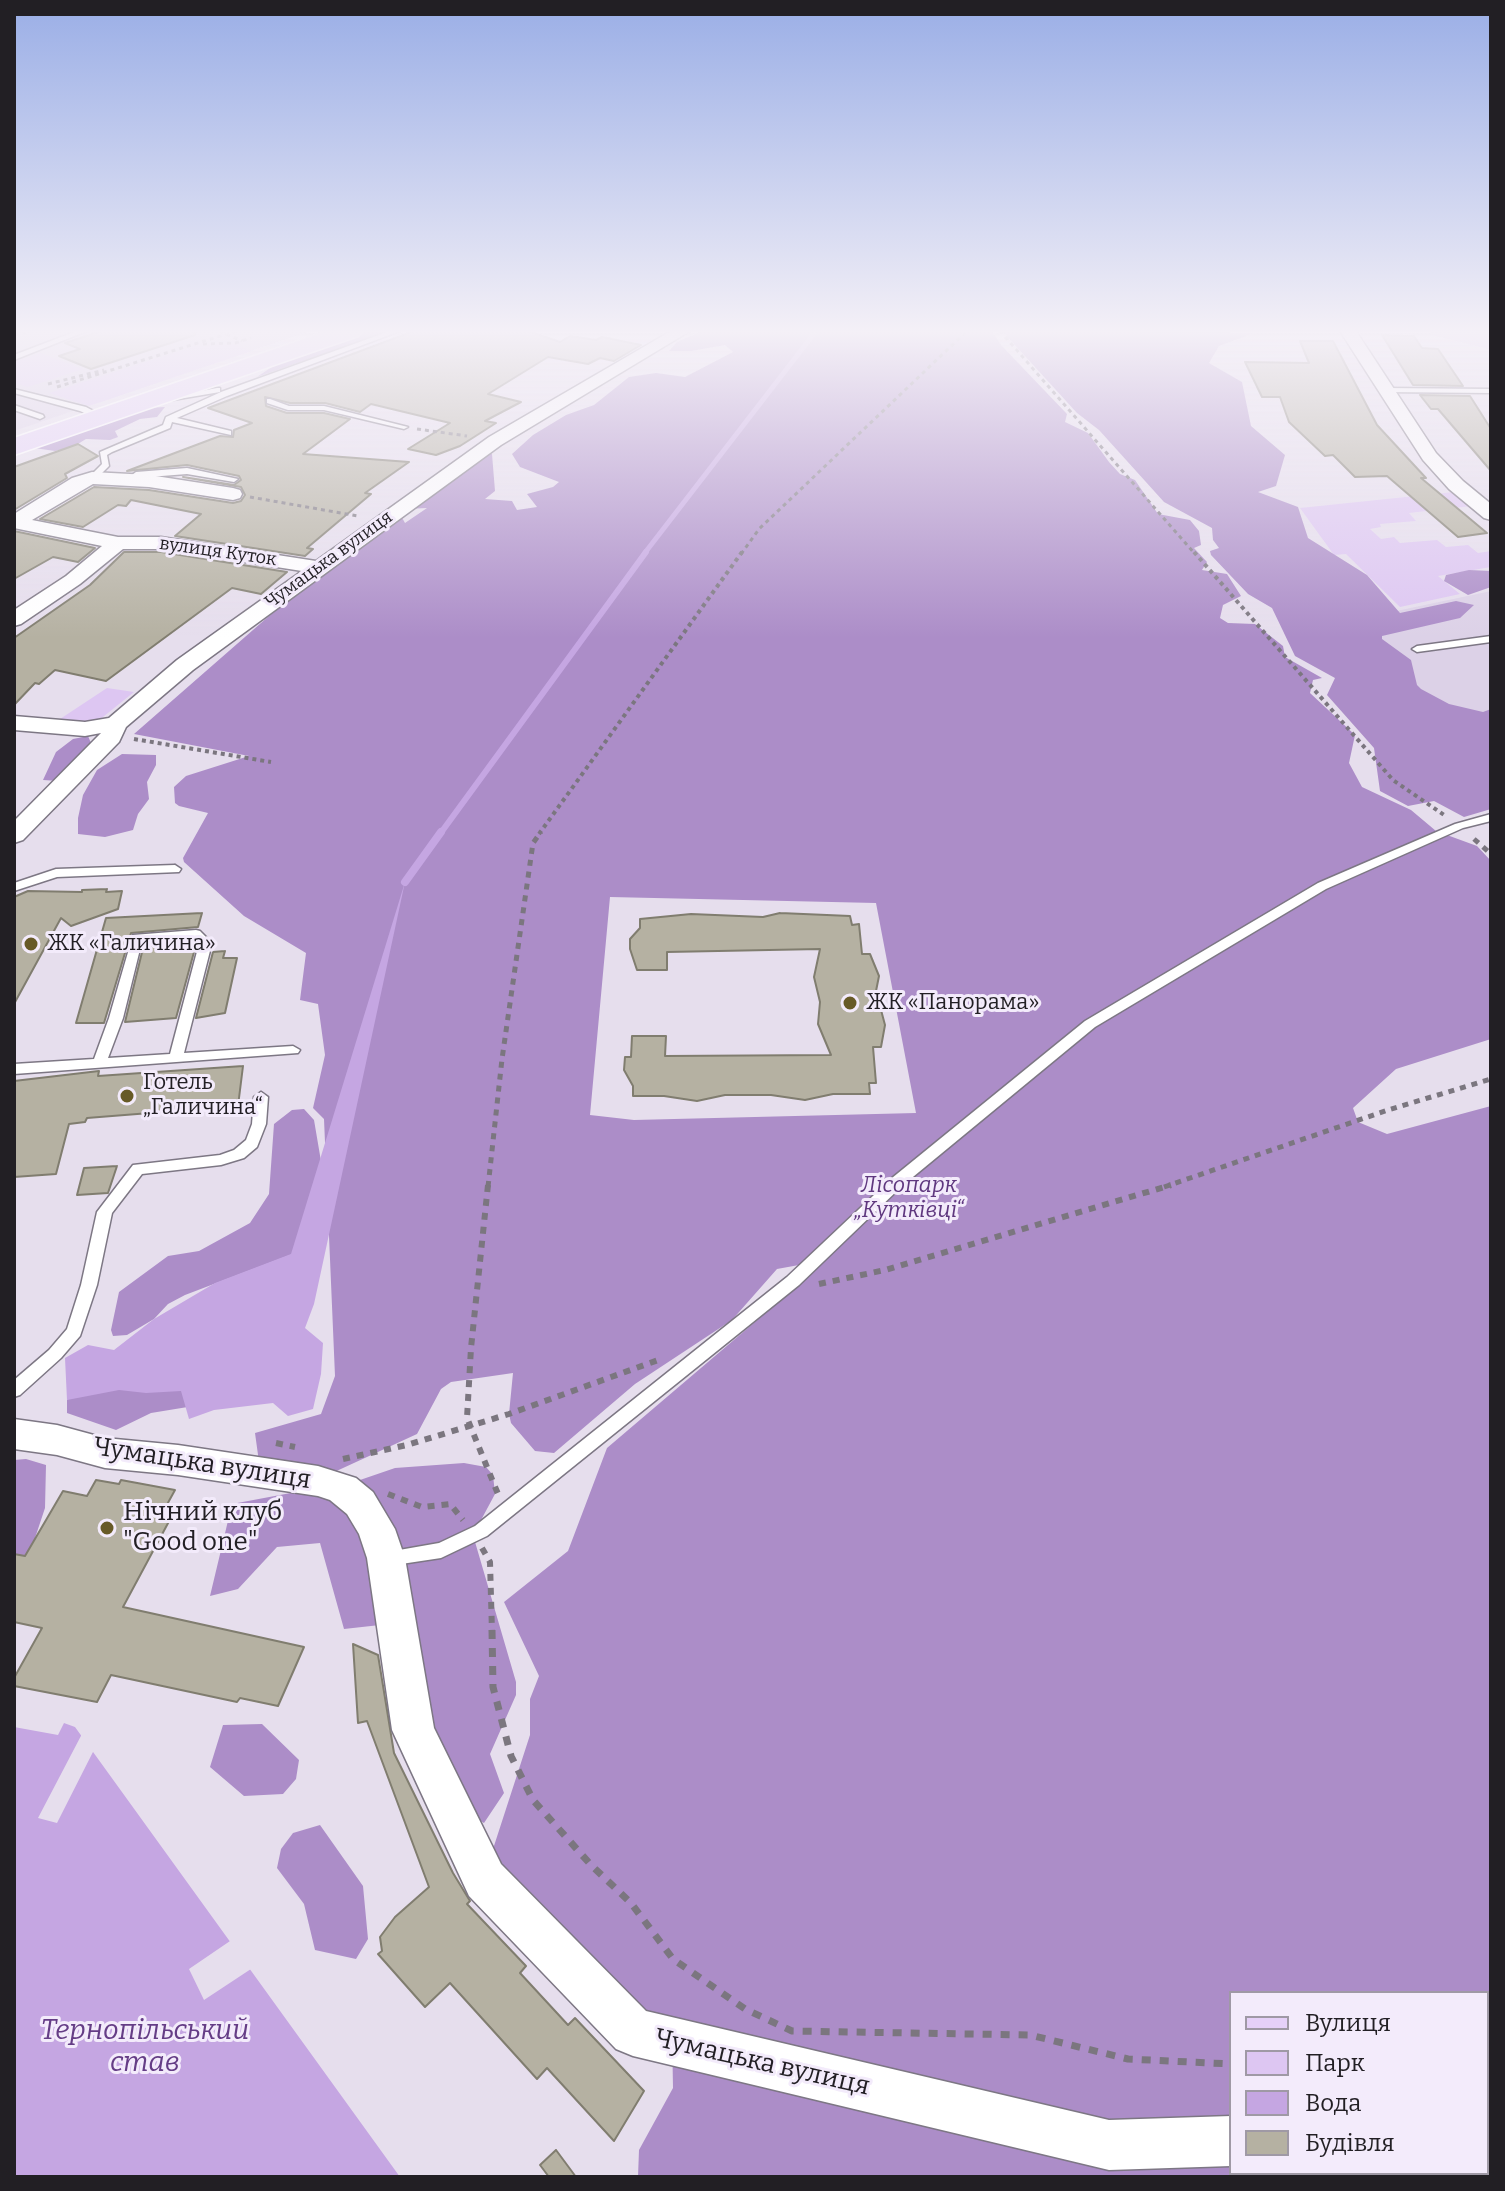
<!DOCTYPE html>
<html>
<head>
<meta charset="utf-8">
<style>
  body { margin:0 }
  #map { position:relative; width:1505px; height:2191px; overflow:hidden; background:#e6deed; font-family:Bitter,serif }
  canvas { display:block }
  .frame { position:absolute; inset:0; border:16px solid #221f24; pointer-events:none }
  .legend { position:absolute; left:1229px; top:1991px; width:260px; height:184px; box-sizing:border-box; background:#f3ebfb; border:2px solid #9f99a5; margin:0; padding:10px 14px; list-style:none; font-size:24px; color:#221f24 }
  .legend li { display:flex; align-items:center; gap:16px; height:40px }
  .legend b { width:40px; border:2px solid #9f99a5 }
</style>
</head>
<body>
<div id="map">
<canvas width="1505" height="2191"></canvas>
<div class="frame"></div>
<ul class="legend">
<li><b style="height:10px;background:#e5d0f8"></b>Вулиця</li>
<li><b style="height:22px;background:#ddc6f2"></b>Парк</li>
<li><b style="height:22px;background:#c5a6e2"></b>Вода</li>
<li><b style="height:22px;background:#b5b1a2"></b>Будівля</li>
</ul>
</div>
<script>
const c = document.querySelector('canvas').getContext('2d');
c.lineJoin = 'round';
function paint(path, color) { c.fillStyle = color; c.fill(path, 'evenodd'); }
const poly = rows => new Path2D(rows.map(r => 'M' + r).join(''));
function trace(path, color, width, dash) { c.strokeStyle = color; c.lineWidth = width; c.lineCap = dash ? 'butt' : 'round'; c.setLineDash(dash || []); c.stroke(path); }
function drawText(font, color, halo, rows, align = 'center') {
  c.font = font + ' Bitter,serif'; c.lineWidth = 6; c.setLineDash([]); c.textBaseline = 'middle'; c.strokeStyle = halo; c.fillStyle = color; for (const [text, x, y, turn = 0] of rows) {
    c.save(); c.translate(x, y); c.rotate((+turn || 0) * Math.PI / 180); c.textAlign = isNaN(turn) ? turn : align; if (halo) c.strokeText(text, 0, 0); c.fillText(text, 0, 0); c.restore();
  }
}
paint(poly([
  [21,331,310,331,14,431,14,333],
  [1491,591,1491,718,1456,724,1370,646,1382,614]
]), '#dcd1e7');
paint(poly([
  [1430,331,1491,331,1491,350,1433,335],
  [235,345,252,351,89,406,49,393,195,346],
  [41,353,83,369,28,387,14,383,14,362],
  [1454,492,1472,506,1409,513,1416,521,1380,524,1381,527,1370,529,1381,539,1394,537,1400,543,1437,540,1446,547,1468,545,1478,553,1491,551,1491,567,1438,576,1460,594,1400,607,1346,554,1334,555,1300,508],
  [107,688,134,692,93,725,57,721]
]), '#ddc6f2');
paint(poly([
  [363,331,390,331,257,377,285,358],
  [702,331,992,331,1001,345,1067,414,1065,422,1088,433,1109,462,1120,474,1135,480,1158,514,1190,520,1199,531,1201,545,1194,548,1207,562,1202,570,1227,574,1241,596,1223,605,1220,618,1228,623,1255,624,1283,646,1285,657,1322,678,1313,680,1310,693,1355,735,1349,763,1362,787,1411,810,1436,831,1477,846,1491,861,1491,1039,1396,1069,1353,1108,1358,1122,1387,1134,1491,1106,1491,2106,1487,2105,1487,1993,1231,1993,1231,2173,1418,2173,1416,2177,638,2177,639,2150,673,2088,672,2032,515,1901,493,1849,530,1735,530,1699,539,1676,504,1602,568,1551,607,1448,809,1276,810,1263,777,1269,732,1320,635,1384,554,1453,535,1451,511,1423,509,1414,513,1373,451,1382,441,1389,417,1434,330,1474,259,1462,255,1433,321,1414,335,1376,324,1119,313,1108,325,1055,318,1004,300,1000,306,953,244,916,184,862,183,858,208,813,179,806,175,803,174,787,186,776,249,756,134,734,269,616,400,514,405,523,427,508,406,509,485,452,492,454,495,491,485,499,512,501,517,510,537,507,527,494,553,487,559,482,520,467,512,454,533,435,566,415,594,405,629,377,656,373,685,377,733,352,725,345,691,351,669,351,677,342],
  [610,897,876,903,916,1113,634,1120,590,1115],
  [1002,331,1254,333,1219,346,1209,363,1242,382,1251,426,1285,455,1276,486,1258,492,1298,507,1308,538,1367,575,1400,613,1456,601,1474,605,1460,618,1382,636,1382,639,1411,660,1417,685,1421,689,1449,704,1483,712,1491,709,1491,809,1464,817,1434,801,1408,806,1380,791,1374,748,1327,695,1335,678,1295,656,1272,608,1248,594,1211,555,1210,551,1219,548,1213,540,1212,528,1164,502,1099,430,1077,413],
  [165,407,157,417,140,419,115,431,118,437,110,440,86,439,73,447,55,451,34,448,144,408],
  [1469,570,1491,571,1491,587,1468,595,1444,581,1446,575],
  [88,736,91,743,59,781,43,780,56,752,73,739],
  [122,754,156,755,156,765,147,782,149,799,138,814,133,830,105,837,78,834,78,818,83,795,97,770],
  [304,1109,314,1120,323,1173,311,1247,185,1295,168,1304,154,1319,127,1335,113,1336,111,1330,119,1292,168,1256,199,1251,250,1223,269,1194,274,1124,292,1110],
  [190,1377,206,1404,151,1413,116,1430,67,1413,67,1400,82,1390],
  [26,1459,46,1465,45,1508,30,1553,14,1566,14,1460],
  [464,1463,486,1467,493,1475,495,1494,473,1535,516,1682,516,1695,490,1754,504,1793,484,1823,467,1813,429,1736,416,1621,344,1629,320,1543,277,1547,238,1589,210,1596,232,1504,360,1480,395,1468],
  [262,1724,299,1760,296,1779,283,1794,244,1796,210,1767,223,1725],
  [320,1825,363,1886,368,1939,356,1959,315,1950,304,1904,277,1868,281,1849,293,1833]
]), '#ac8dc8');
paint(poly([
  [405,882,314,1304,305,1328,323,1343,321,1374,313,1409,288,1416,273,1403,214,1410,189,1419,181,1391,146,1393,119,1390,67,1400,65,1358,88,1345,114,1350,154,1319,215,1283,291,1254],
  [14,1705,75,1727,400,2177,14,2177]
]), '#c5a6e2');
paint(poly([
  [14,1701,66,1719,58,1735,14,1727],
  [83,1732,95,1748,57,1823,38,1818],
  [233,1939,254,1967,204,2000,189,1969]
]), '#e6deed');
trace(poly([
  [644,554,816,331]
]), '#c5a6e2', 5);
trace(poly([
  [440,834,646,552]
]), '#c5a6e2', 6);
trace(poly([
  [405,882,441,832]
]), '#c5a6e2', 8);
const building = poly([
  [101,331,195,331,195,335,91,369,59,356,80,349,65,343,101,331],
  [414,331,528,331,560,342,570,336,596,340,602,337,641,345,614,361,600,358,588,364,548,357,488,394,521,402,485,421,496,423,460,446,436,455,408,449,450,423,371,404,360,412,325,403,290,403,265,397,266,406,287,413,324,413,350,419,303,454,409,462,365,493,371,494,307,548,313,549,305,556,175,536,201,514,131,500,126,506,118,505,83,527,40,519,94,487,149,490,233,503,241,501,245,495,241,487,183,477,234,485,241,480,239,476,187,465,127,471,220,436,233,437,234,430,252,423,208,408,414,331],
  [1382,335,1414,336,1422,348,1438,349,1463,386,1413,385,1382,335],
  [1300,341,1333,341,1377,425,1426,478,1421,478,1487,533,1458,537,1387,476,1355,477,1333,455,1325,456,1289,422,1280,397,1262,397,1245,362,1309,363,1300,341],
  [1420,395,1470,396,1491,429,1491,471,1438,409,1431,409,1420,395],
  [78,444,98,456,65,474,67,478,14,510,14,467,78,444],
  [14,531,95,548,78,562,53,557,14,579,14,531],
  [124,552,161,552,287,572,261,594,232,588,106,681,55,670,39,684,35,683,14,705,14,638,90,585,124,552],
  [107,889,106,892,122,891,118,909,71,926,61,918,14,1004,14,897,28,891,82,892,82,890,107,889],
  [202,913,198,927,131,933,104,1023,76,1023,106,918,202,913],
  [780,913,850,916,852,925,859,924,862,954,870,954,879,976,874,1001,881,1010,885,1025,881,1047,873,1047,876,1083,869,1083,870,1094,833,1094,805,1100,771,1095,725,1095,697,1101,664,1096,633,1096,633,1086,624,1070,625,1057,631,1057,632,1036,666,1036,665,1056,831,1055,818,1024,820,1002,814,977,820,949,667,952,667,970,637,970,630,949,630,939,640,928,640,919,691,914,763,917,780,913],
  [192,941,194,952,176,1018,125,1022,144,944,192,941],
  [225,951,223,958,237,958,225,1013,196,1018,213,952,225,951],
  [243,1066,238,1106,87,1118,85,1122,69,1124,56,1174,14,1177,14,1081,99,1071,98,1076,243,1066],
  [117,1166,108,1193,77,1195,84,1168,117,1166],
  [96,1480,119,1484,121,1480,175,1490,164,1510,174,1512,123,1607,304,1647,278,1706,240,1698,237,1702,111,1675,97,1702,14,1686,14,1678,42,1628,14,1622,14,1554,25,1556,63,1491,87,1496,96,1480],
  [353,1644,378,1655,394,1753,453,1873,470,1901,467,1904,526,1966,520,1973,568,2025,575,2018,644,2091,614,2141,547,2068,537,2079,450,1983,425,2007,378,1954,382,1951,380,1937,395,1917,429,1887,367,1721,358,1723,353,1644],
  [556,2150,576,2177,549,2177,540,2165,556,2150]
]);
paint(building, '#b5b1a2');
trace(building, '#807d6f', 2);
const service = poly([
  [77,331,87,331,14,360,14,355,77,331],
  [390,331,400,331,227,396,177,418,231,431,231,435,172,422,170,428,112,452,107,455,109,466,95,480,88,478,102,464,100,452,163,425,166,417,221,392,390,331],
  [217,388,220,388,220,392,155,403,151,401,217,388],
  [1386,388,1491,389,1491,393,1383,392,1383,388,1386,388],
  [14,389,86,407,105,417,98,419,80,411,14,393,14,389],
  [270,399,289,406,324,406,408,427,404,429,324,410,288,410,267,403,267,399,270,399],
  [14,405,43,415,44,417,40,419,14,410,14,405],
  [187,468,238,479,234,482,187,474,136,478,132,475,136,472,187,468],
  [1491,636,1491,642,1417,652,1412,649,1417,646,1491,636],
  [1491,814,1491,821,1463,828,1326,889,1095,1027,902,1186,799,1285,487,1536,441,1558,388,1566,382,1563,379,1558,382,1553,439,1543,475,1526,787,1277,892,1178,1085,1021,1318,883,1455,824,1491,814],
  [175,865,181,869,179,872,57,877,14,891,14,883,56,869,175,865],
  [196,930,200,931,212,943,184,1053,293,1046,300,1050,298,1053,14,1074,14,1064,94,1059,109,1018,133,935,196,930],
  [193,938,199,944,170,1054,108,1058,123,1018,142,941,193,938],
  [261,1092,268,1097,266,1124,257,1147,244,1158,221,1165,142,1174,112,1213,97,1285,80,1336,61,1358,20,1395,14,1397,14,1380,49,1350,67,1329,81,1285,97,1212,133,1165,220,1155,234,1150,246,1140,252,1124,254,1097,261,1092]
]);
const minor = poly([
  [671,331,690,331,501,445,193,670,126,727,119,742,23,840,14,843,14,821,101,733,85,736,14,730,14,716,85,722,109,718,177,660,302,571,161,549,123,549,80,584,21,624,14,626,14,610,66,576,102,546,14,528,14,514,72,478,92,472,149,475,233,488,240,490,242,494,240,498,233,500,149,487,93,484,32,520,118,537,161,537,316,561,489,437,671,331],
  [1340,331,1356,331,1436,453,1463,481,1491,504,1491,520,1484,518,1449,489,1423,460,1340,331],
  [14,1419,57,1425,105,1438,178,1445,318,1466,356,1478,373,1492,395,1529,405,1558,434,1728,501,1864,646,2011,1109,2120,1231,2116,1231,2166,1109,2170,633,2056,616,2049,469,1896,392,1730,367,1558,359,1534,347,1514,330,1500,318,1496,178,1475,105,1468,57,1455,14,1449,14,1419],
  [1487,2115,1491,2116,1491,2166,1487,2165,1487,2115]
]);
const primary = poly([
  [328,331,362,331,358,336,14,455,14,438,328,331]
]);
trace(service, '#7d7784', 3);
trace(minor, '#7d7784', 3);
trace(primary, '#fff', 3);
trace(poly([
  [219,331,242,341],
  [1000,331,1195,554],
  [14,335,31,331],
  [203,344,235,343,251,338],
  [48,384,104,370],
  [57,387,236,331],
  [417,429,467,436],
  [250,497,358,516],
  [741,554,759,529,967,331]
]), '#7b767f', 3, [4, 4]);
trace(poly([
  [1194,552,1393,780,1444,815],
  [134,739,271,762],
  [539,834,742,552]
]), '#7b767f', 4, [4, 4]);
trace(poly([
  [1474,839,1491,854],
  [488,1187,502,1059,533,843,541,832],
  [1164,1187,1388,1110,1491,1079]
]), '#7b767f', 5, [6, 6]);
trace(poly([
  [488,1185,471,1348,467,1418,498,1494],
  [819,1284,885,1270,1171,1185],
  [276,1443,295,1447],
  [343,1459,407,1445,509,1414,661,1359],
  [388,1494,422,1507,450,1504,463,1520],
  [482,1548,490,1562,492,1632]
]), '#7b767f', 6, [7, 7]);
trace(poly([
  [492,1630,493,1687,511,1756,533,1800,591,1865,631,1903,673,1959,745,2009,792,2031,1030,2035,1128,2059,1231,2064],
  [1487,2084,1491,2084]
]), '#7b767f', 7, [9, 9]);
paint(service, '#fff');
paint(minor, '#fff');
paint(primary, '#e5d0f8');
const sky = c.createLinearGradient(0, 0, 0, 638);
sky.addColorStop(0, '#9aaee6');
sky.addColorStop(0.52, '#f4f0f7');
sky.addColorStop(1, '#f4f0f700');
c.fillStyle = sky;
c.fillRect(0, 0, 1505, 638);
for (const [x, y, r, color] of [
  [31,944,8,"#675a27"],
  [850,1003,8,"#675a27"],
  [127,1096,8,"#675a27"],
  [107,1528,8,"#675a27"]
]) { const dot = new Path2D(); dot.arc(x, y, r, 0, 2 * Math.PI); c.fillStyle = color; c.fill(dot); trace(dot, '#f3ebfb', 3); }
drawText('18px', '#221f24', '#f3ebfb', [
  ["вулиця Куток",218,552,8],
  ["Чумацька вулиця",329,560,-36]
]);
drawText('22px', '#221f24', '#f3ebfb', [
  ["ЖК «Галичина»",47,944],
  ["ЖК «Панорама»",866,1003],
  ["Готель",143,1083],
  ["„Галичина“",143,1108]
], 'left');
drawText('italic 22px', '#5f377f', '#f3ebfb', [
  ["Лісопарк",909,1186],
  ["„Кутківці“",909,1211]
]);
drawText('26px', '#221f24', '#f3ebfb', [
  ["Чумацька вулиця",202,1464,9],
  ["Чумацька вулиця",762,2063,13]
]);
drawText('26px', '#221f24', '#f3ebfb', [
  ["Нічний клуб",123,1513],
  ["\"Good one\"",123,1543]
], 'left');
drawText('italic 28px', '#653d86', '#f3ebfb', [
  ["Тернопільський",145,2031],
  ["став",145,2063]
]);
</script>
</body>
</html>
